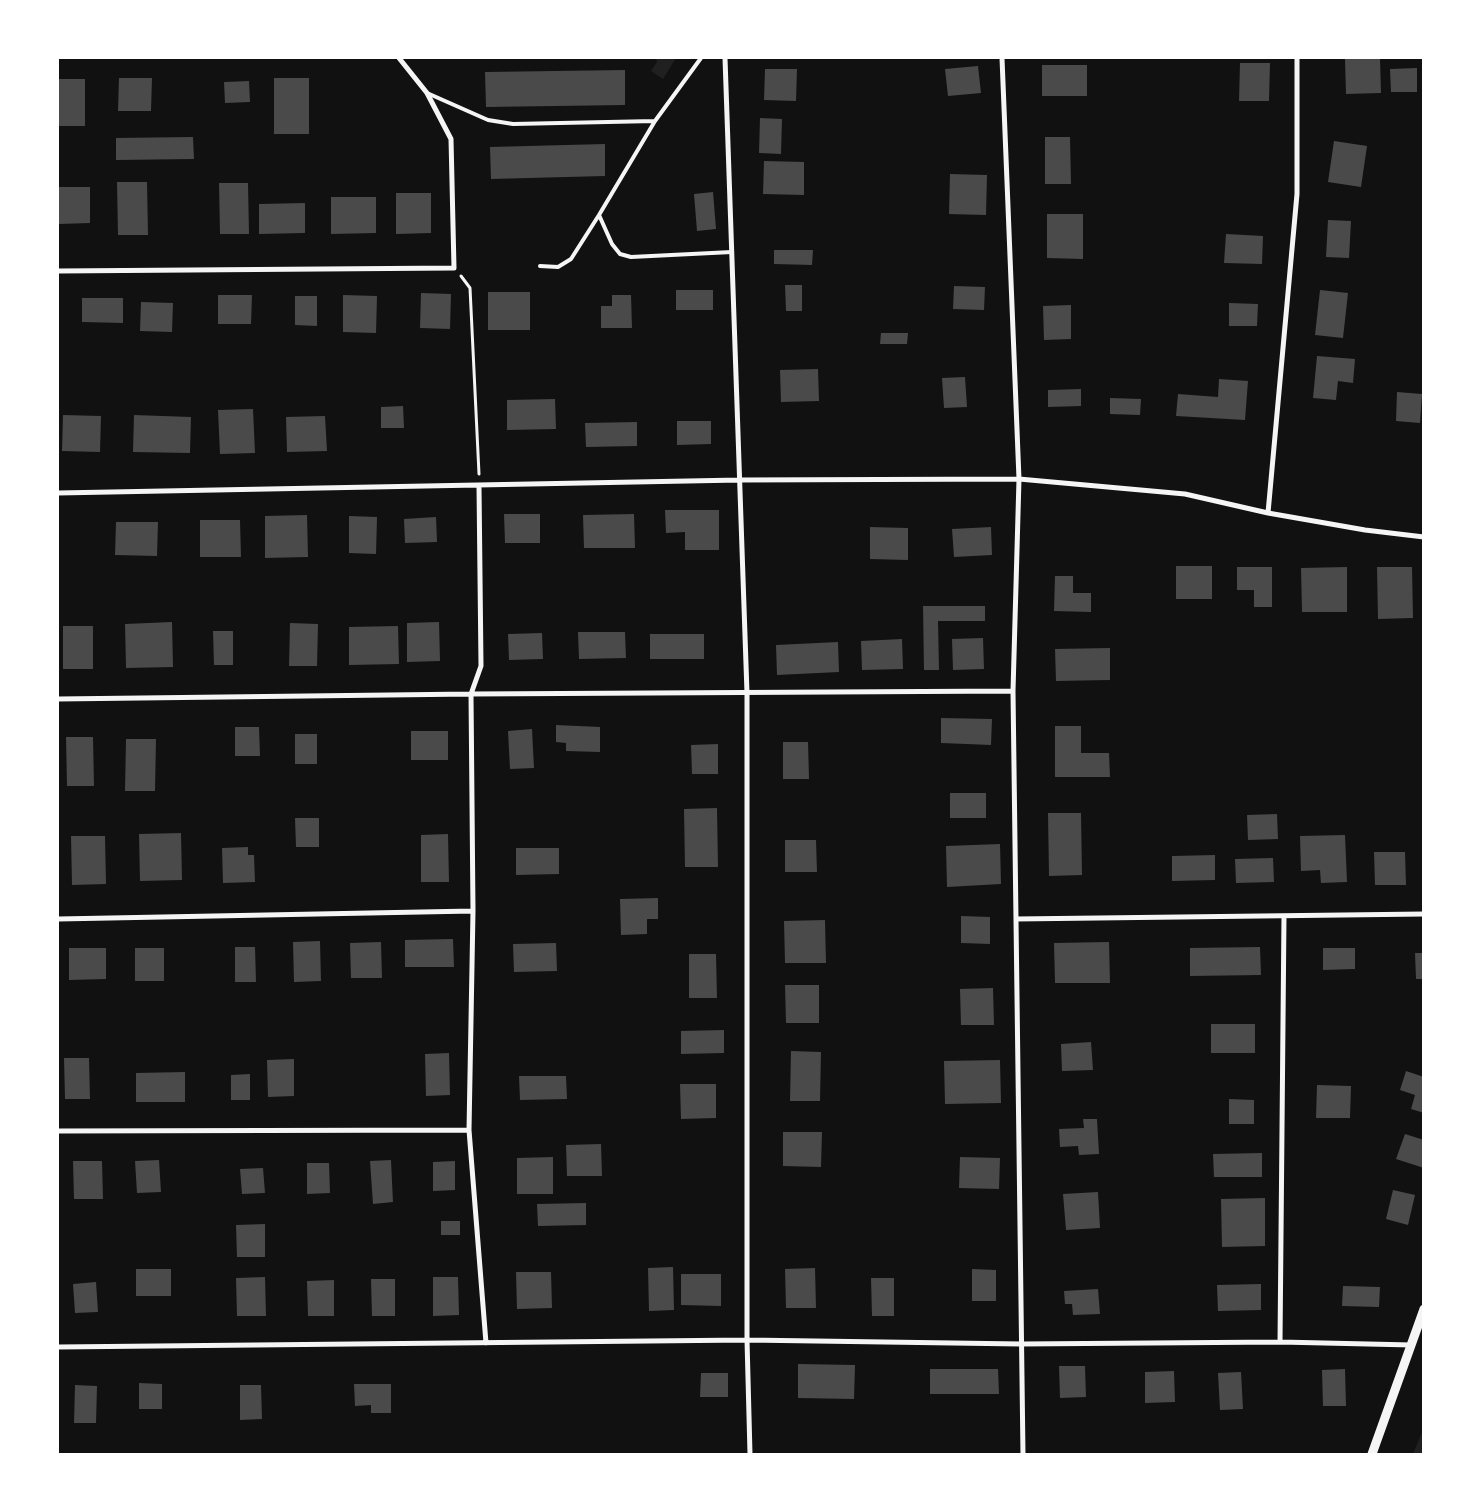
<!DOCTYPE html>
<html>
<head>
<meta charset="utf-8">
<style>
  body { margin:0 }
  #map { position:relative; width:1481px; height:1512px; overflow:hidden; background:#111; font-family:"PT Sans Narrow",sans-serif }
  canvas { display:block }
  .frame { position:absolute; inset:0; border:59px solid #fff; pointer-events:none }
</style>
</head>
<body>
<div id="map">
<canvas width="1481" height="1512"></canvas>
<div class="frame"></div>
</div>
<script>
const c = document.querySelector('canvas').getContext('2d');
c.lineJoin = 'round';
function paint(path, color) { c.fillStyle = color; c.fill(path, 'evenodd'); }
const poly = rows => new Path2D(rows.map(r => 'M' + r).join(''));
function trace(path, color, width, dash) { c.strokeStyle = color; c.lineWidth = width; c.lineCap = dash ? 'butt' : 'round'; c.setLineDash(dash || []); c.stroke(path); }
paint(poly([
  [656,58,676,58,663,79,651,71,657,62],
  [1423,1431,1423,1454,1413,1454,1422,1432]
]), '#202020');
paint(poly([
  [1380,58,1381,93,1346,94,1345,59],
  [1240,63,1270,63,1269,101,1239,101],
  [1042,65,1087,65,1087,96,1042,96],
  [978,66,981,93,948,96,945,69],
  [1417,68,1417,92,1391,92,1390,69],
  [765,69,797,69,796,101,764,100],
  [625,70,625,105,486,107,485,72],
  [119,78,152,78,151,111,118,111],
  [274,78,309,78,309,134,274,134],
  [58,79,85,79,85,126,58,126],
  [249,81,250,102,225,103,224,82],
  [760,118,782,119,781,154,759,153],
  [193,137,194,159,116,160,116,138],
  [1045,137,1070,137,1071,184,1045,184],
  [1334,141,1367,146,1361,187,1328,182],
  [605,144,605,176,491,179,490,147],
  [764,161,804,162,804,195,763,194],
  [950,174,987,175,986,215,949,214],
  [117,182,147,182,148,235,118,235],
  [219,183,248,183,249,234,220,234],
  [58,187,90,187,90,223,59,224],
  [713,192,716,229,697,231,694,194],
  [396,193,431,193,431,233,396,234],
  [331,197,376,197,376,233,331,234],
  [305,203,305,233,259,234,259,204],
  [1047,214,1083,214,1083,259,1047,258],
  [1328,220,1351,221,1349,258,1326,257],
  [1226,234,1263,236,1262,264,1224,263],
  [774,250,813,250,812,265,774,264],
  [785,285,802,285,802,311,786,311],
  [954,286,985,287,984,310,953,309],
  [676,290,713,290,713,310,676,310],
  [1320,290,1348,293,1343,338,1315,335],
  [488,292,530,292,530,330,488,330],
  [421,293,451,294,450,329,420,328],
  [218,295,252,295,251,324,218,324],
  [343,295,377,296,376,333,343,332],
  [612,295,631,295,632,328,601,328,601,306,612,306],
  [295,296,317,296,317,326,295,325],
  [82,298,123,298,123,323,82,322],
  [141,302,173,303,172,332,140,331],
  [1229,303,1258,304,1257,326,1229,326],
  [1071,305,1071,339,1044,340,1043,306],
  [881,333,908,333,907,344,880,344],
  [1317,356,1355,359,1353,383,1338,381,1336,400,1313,398],
  [818,369,819,401,781,402,780,370],
  [965,377,967,407,944,408,942,378],
  [1219,379,1248,381,1245,420,1176,416,1178,394,1218,397],
  [1081,389,1081,406,1048,407,1048,390],
  [1397,392,1422,394,1420,423,1396,421],
  [1110,398,1141,399,1140,415,1110,414],
  [555,399,556,429,507,430,507,400],
  [403,406,404,428,381,428,381,407],
  [253,409,255,453,220,454,218,410],
  [63,415,101,416,100,452,62,451],
  [134,415,191,417,190,453,133,452],
  [325,416,327,451,287,452,286,417],
  [677,421,711,421,711,444,677,445],
  [637,422,637,446,586,447,585,423],
  [665,510,719,510,719,550,685,550,685,532,666,533],
  [504,514,540,514,540,543,505,543],
  [634,514,635,548,584,548,583,515],
  [307,515,308,557,265,558,265,516],
  [349,516,377,517,376,554,349,553],
  [436,517,437,542,405,543,404,519],
  [200,520,240,520,241,557,200,557],
  [116,522,158,522,157,556,115,555],
  [870,527,908,528,908,560,870,559],
  [991,527,992,555,954,557,952,529],
  [1176,566,1212,566,1212,599,1176,599],
  [1237,567,1272,567,1272,607,1254,607,1254,590,1237,590],
  [1347,567,1347,612,1302,612,1301,568],
  [1377,567,1412,567,1413,618,1378,619],
  [1055,576,1073,576,1073,593,1091,593,1091,612,1054,611],
  [923,606,985,606,985,621,938,621,939,670,924,670],
  [172,622,173,667,126,668,125,624],
  [439,622,440,661,407,662,407,623],
  [290,623,318,624,317,666,289,666],
  [63,626,93,626,93,669,63,669],
  [398,626,399,664,349,665,349,627],
  [213,631,233,631,233,665,214,665],
  [578,632,625,632,626,658,579,659],
  [542,633,543,659,509,660,508,634],
  [650,634,704,634,704,659,650,659],
  [983,638,984,669,953,670,952,639],
  [902,639,903,669,862,670,861,641],
  [838,642,839,672,777,675,776,645],
  [1110,648,1110,680,1056,681,1055,649],
  [941,718,992,719,991,745,941,743],
  [556,725,600,727,600,752,566,751,566,743,556,742],
  [1055,726,1081,726,1081,753,1109,753,1110,777,1055,777],
  [235,727,259,727,260,756,235,756],
  [532,729,534,768,510,769,508,731],
  [411,731,448,731,448,760,411,760],
  [295,734,317,734,317,764,295,764],
  [66,737,93,737,94,786,67,786],
  [126,739,156,739,155,791,125,791],
  [783,742,808,742,809,779,783,779],
  [718,744,718,774,692,774,691,745],
  [950,793,986,793,986,818,950,818],
  [717,808,718,867,685,867,684,809],
  [1048,813,1081,813,1082,875,1049,876],
  [1277,814,1278,839,1248,840,1247,815],
  [295,818,319,818,319,847,296,847],
  [181,833,182,880,140,881,139,834],
  [448,834,449,882,421,882,421,835],
  [1345,835,1347,882,1321,883,1320,870,1301,871,1300,836],
  [71,836,105,836,106,884,72,885],
  [785,840,816,840,817,872,785,872],
  [1000,844,1001,884,947,887,946,846],
  [248,847,248,855,254,855,255,882,223,883,222,848],
  [516,848,559,848,559,874,516,875],
  [1374,852,1405,852,1406,885,1375,885],
  [1215,855,1215,880,1172,881,1172,856],
  [1273,858,1274,882,1236,883,1235,859],
  [658,898,658,919,647,919,647,934,621,935,620,899],
  [961,916,990,917,990,944,961,943],
  [825,920,826,963,785,963,784,921],
  [453,939,454,967,405,967,405,940],
  [320,941,321,981,294,982,293,942],
  [381,942,382,978,351,978,350,943],
  [1109,942,1110,983,1055,983,1054,943],
  [556,943,557,971,514,972,513,944],
  [235,947,255,947,256,982,235,982],
  [1260,947,1261,975,1190,976,1190,948],
  [69,948,106,948,106,979,69,980],
  [135,948,164,948,164,981,135,981],
  [1323,948,1355,948,1355,969,1323,970],
  [1415,953,1424,953,1424,979,1416,979],
  [689,954,716,954,717,998,689,998],
  [785,985,819,985,819,1023,786,1023],
  [993,988,994,1025,961,1025,960,989],
  [1211,1024,1255,1024,1255,1053,1211,1053],
  [724,1030,724,1053,681,1054,681,1031],
  [1091,1042,1093,1070,1062,1071,1061,1044],
  [791,1051,821,1052,820,1101,790,1101],
  [449,1053,450,1095,426,1096,425,1054],
  [64,1058,89,1058,90,1099,65,1099],
  [294,1059,294,1096,268,1097,267,1060],
  [1000,1060,1001,1103,945,1104,944,1061],
  [1406,1071,1424,1077,1424,1113,1411,1109,1415,1095,1400,1090],
  [185,1072,185,1102,136,1102,136,1073],
  [250,1074,250,1100,231,1100,231,1075],
  [519,1076,566,1076,567,1099,520,1100],
  [680,1084,716,1084,716,1118,681,1119],
  [1317,1085,1351,1086,1350,1118,1316,1118],
  [1229,1099,1254,1100,1254,1124,1229,1124],
  [1083,1119,1097,1119,1099,1154,1079,1155,1078,1146,1060,1147,1059,1129,1084,1128],
  [783,1132,822,1132,821,1167,783,1166],
  [1405,1134,1424,1140,1424,1168,1396,1159],
  [601,1144,602,1176,567,1176,566,1145],
  [1262,1153,1262,1177,1214,1177,1213,1154],
  [553,1157,553,1194,517,1194,517,1158],
  [960,1157,1000,1158,999,1189,959,1188],
  [159,1160,161,1192,137,1193,135,1161],
  [391,1160,393,1202,373,1204,370,1161],
  [73,1161,102,1161,103,1199,74,1199],
  [455,1161,455,1190,433,1191,433,1162],
  [307,1163,329,1163,330,1193,307,1194],
  [263,1168,265,1193,242,1194,240,1169],
  [1393,1190,1415,1195,1408,1225,1386,1219],
  [1098,1192,1100,1228,1066,1230,1063,1194],
  [1265,1198,1265,1246,1222,1247,1221,1199],
  [586,1203,586,1225,538,1226,537,1204],
  [441,1221,460,1221,460,1235,441,1235],
  [265,1224,265,1257,237,1257,236,1225],
  [673,1267,674,1310,649,1311,648,1268],
  [815,1268,816,1308,786,1308,785,1269],
  [136,1269,171,1269,171,1296,136,1296],
  [972,1269,996,1270,996,1301,972,1301],
  [516,1272,551,1272,552,1308,517,1309],
  [681,1274,721,1274,721,1306,681,1305],
  [265,1277,266,1316,237,1316,236,1278],
  [433,1277,458,1277,459,1315,433,1316],
  [871,1278,894,1278,894,1316,872,1316],
  [371,1279,395,1279,395,1316,372,1316],
  [334,1280,334,1316,308,1316,307,1281],
  [96,1282,98,1312,75,1313,73,1284],
  [1261,1284,1261,1310,1218,1311,1217,1285],
  [1343,1286,1380,1287,1379,1307,1342,1306],
  [1098,1289,1100,1314,1073,1315,1072,1304,1065,1304,1064,1291],
  [798,1364,855,1365,854,1399,798,1398],
  [1059,1366,1085,1366,1086,1397,1060,1398],
  [930,1369,998,1369,999,1394,930,1394],
  [1345,1369,1346,1406,1323,1406,1322,1370],
  [1174,1371,1175,1402,1145,1403,1145,1372],
  [1241,1372,1243,1409,1220,1410,1218,1373],
  [701,1373,728,1373,728,1397,700,1397],
  [139,1383,162,1384,162,1409,139,1409],
  [354,1384,391,1384,391,1413,371,1413,371,1405,355,1406],
  [75,1385,97,1386,96,1423,74,1423],
  [240,1385,261,1385,262,1419,240,1420]
]), '#4a4a4a');
trace(poly([
  [461,276,470,288,479,474]
]), '#f5f5f5', 3);
trace(poly([
  [427,93,488,120,513,124,655,121],
  [599,215,612,244,620,254,631,257,732,252],
  [540,266,558,267,571,259,599,215,655,121,701,58]
]), '#f5f5f5', 4);
trace(poly([
  [725,58,747,693,747,1340,750,1454],
  [1002,58,1019,479,1013,691,1023,1454],
  [58,271,454,268,451,139,427,93,399,58],
  [479,486,481,666,471,694,473,911,469,1130,486,1343],
  [58,493,740,480,1019,479,1185,494,1268,513,1365,530,1424,537],
  [1268,513,1297,194,1297,58],
  [58,699,471,694,1013,691],
  [58,919,473,911],
  [1016,919,1424,914],
  [58,1131,469,1130],
  [1280,1342,1284,916],
  [58,1347,747,1340,1021,1344,1280,1342,1412,1345]
]), '#f5f5f5', 5);
trace(poly([
  [1372,1454,1424,1309]
]), '#f5f5f5', 9);
</script>
</body>
</html>
